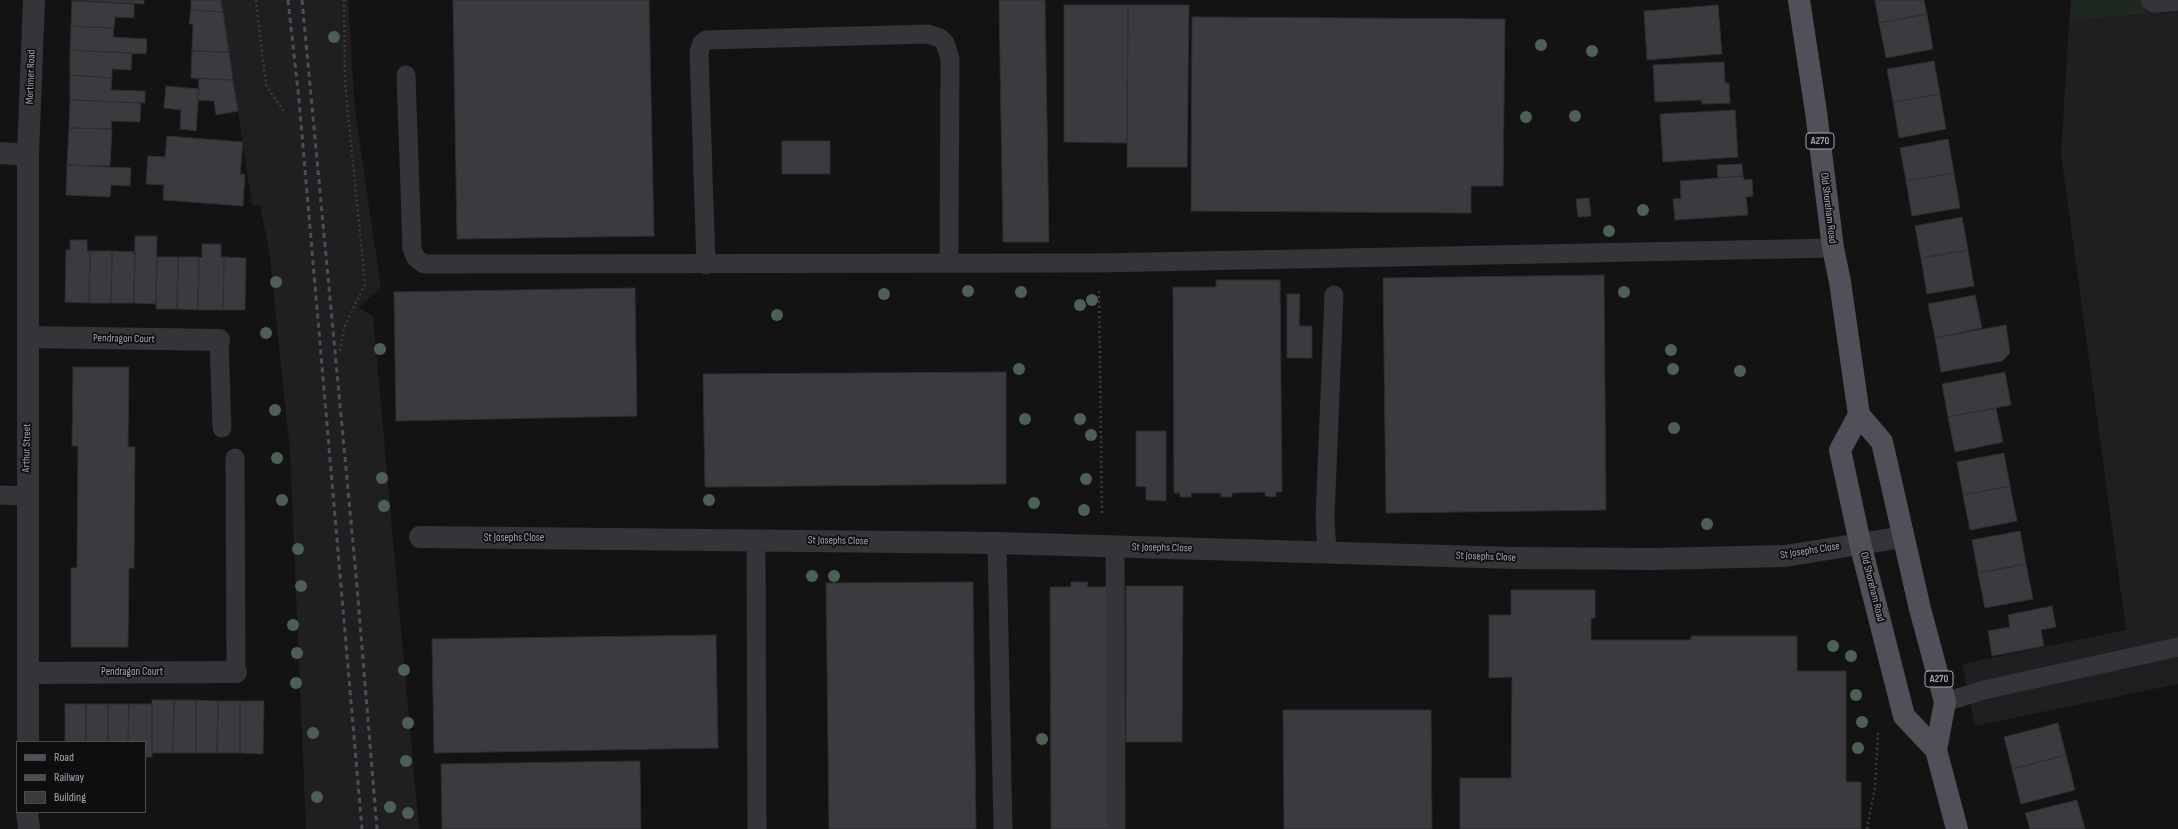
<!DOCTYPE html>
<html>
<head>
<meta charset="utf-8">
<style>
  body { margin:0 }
  #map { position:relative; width:2178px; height:829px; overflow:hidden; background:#131314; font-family:"Sofia Sans Condensed",sans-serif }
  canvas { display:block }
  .legend { position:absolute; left:16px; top:741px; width:130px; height:72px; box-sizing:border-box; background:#0e0e0f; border:1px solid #4a4b51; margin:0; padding:5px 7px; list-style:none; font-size:12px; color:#a4a6b5 }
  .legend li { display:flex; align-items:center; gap:8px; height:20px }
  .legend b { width:20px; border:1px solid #4a4b51 }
</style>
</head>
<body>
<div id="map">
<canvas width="2178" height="829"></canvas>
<ul class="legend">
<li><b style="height:5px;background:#505058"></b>Road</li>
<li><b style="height:5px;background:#4d4d54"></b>Railway</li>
<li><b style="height:11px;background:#3a3a3f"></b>Building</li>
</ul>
</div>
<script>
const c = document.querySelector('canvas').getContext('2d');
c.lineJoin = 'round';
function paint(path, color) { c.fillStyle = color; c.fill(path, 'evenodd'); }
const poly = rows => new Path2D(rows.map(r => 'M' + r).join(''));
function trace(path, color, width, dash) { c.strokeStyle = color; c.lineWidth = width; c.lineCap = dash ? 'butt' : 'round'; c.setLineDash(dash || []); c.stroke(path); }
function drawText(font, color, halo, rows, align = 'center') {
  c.font = font + ' "Sofia Sans Condensed",sans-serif'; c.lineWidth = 3.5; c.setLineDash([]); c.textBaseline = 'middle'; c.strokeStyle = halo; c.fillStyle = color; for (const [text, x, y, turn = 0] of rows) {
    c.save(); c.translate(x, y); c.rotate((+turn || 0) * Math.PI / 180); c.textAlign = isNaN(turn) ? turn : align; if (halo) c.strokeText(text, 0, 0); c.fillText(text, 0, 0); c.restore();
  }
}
paint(poly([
  [221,0,348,0,355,110,381,288,359,307,373,316,419,829,306,829,290,452,269,250,260,205,252,205],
  [2178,11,2178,684,1975,726,1962,664,2126,630,2061,154,2069,21]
]), '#1f1f21');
paint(poly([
  [2071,0,2178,0,2178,11,2069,21]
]), '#1f2721');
const building = poly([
  [72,0,144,0,144,4,72,0],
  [191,0,221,0,223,12,191,10,191,0],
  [453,0,649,0,654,236,457,239,453,0],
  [999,0,1045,0,1049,242,1003,242,999,0],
  [1875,0,1924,0,1927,14,1879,23,1875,0],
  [72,1,134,4,134,18,115,17,114,28,71,26,72,1],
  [1064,5,1128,5,1127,143,1064,142,1064,5],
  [1128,5,1189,5,1187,167,1127,167,1128,5],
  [1718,5,1722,54,1647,60,1644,11,1718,5],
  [191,10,223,12,229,52,192,51,193,24,189,24,191,10],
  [1927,14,1933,49,1886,58,1879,23,1927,14],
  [1192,17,1505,19,1503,186,1471,186,1471,213,1191,211,1192,17],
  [71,26,114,28,113,37,147,39,146,54,70,50,71,26],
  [70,50,132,53,131,70,112,69,112,78,70,75,70,50],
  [192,51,229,52,233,80,191,78,192,51],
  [1934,61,1940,94,1893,102,1887,69,1934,61],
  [1724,62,1725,83,1729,83,1730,103,1702,104,1702,100,1655,102,1653,65,1724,62],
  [70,75,112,78,111,90,145,91,145,103,70,100,70,75],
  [199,78,233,80,238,111,216,115,214,101,198,100,199,78],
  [166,86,199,89,196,131,180,129,181,110,164,108,166,86],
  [1940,94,1946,129,1899,138,1893,102,1940,94],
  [70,100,141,103,140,122,111,121,112,129,69,128,70,100],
  [1735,110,1738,157,1663,162,1660,114,1735,110],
  [69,128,112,129,110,166,67,165,69,128],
  [167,136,243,142,240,174,245,175,243,206,163,200,164,185,146,184,148,156,165,157,167,136],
  [1948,139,1954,173,1906,181,1900,148,1948,139],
  [782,141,830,141,830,174,782,174,782,141],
  [1742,164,1743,176,1718,178,1717,165,1742,164],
  [67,165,131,168,130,186,111,185,110,197,66,195,67,165],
  [1954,173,1960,208,1912,216,1906,181,1954,173],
  [1743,176,1744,180,1752,179,1753,196,1746,197,1748,215,1675,220,1673,199,1681,198,1680,181,1743,176],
  [1589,198,1591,216,1578,217,1576,199,1589,198],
  [1962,217,1968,250,1921,258,1915,226,1962,217],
  [135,236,157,236,156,304,134,303,135,236],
  [70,240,87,240,87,251,90,251,89,303,65,302,66,250,70,250,70,240],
  [202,244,221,244,221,257,224,257,223,310,198,310,199,257,202,258,202,244],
  [1968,250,1974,286,1927,294,1921,258,1968,250],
  [90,251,112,251,111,303,89,303,90,251],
  [112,251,135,252,134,303,111,303,112,251],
  [157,257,178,257,177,309,156,309,157,257],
  [178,257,199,257,198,310,177,309,178,257],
  [224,257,246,258,245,310,223,310,224,257],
  [1604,275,1606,510,1386,513,1383,278,1604,275],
  [1216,280,1280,280,1282,492,1276,492,1276,497,1265,496,1265,492,1232,493,1232,497,1221,497,1221,493,1191,493,1191,497,1180,497,1180,493,1174,493,1173,287,1216,287,1216,280],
  [635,288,637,416,396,421,394,292,635,288],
  [1287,294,1300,294,1299,326,1312,326,1312,358,1287,358,1287,294],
  [1975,295,1982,328,1935,338,1928,304,1975,295],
  [2006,325,2010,353,2002,361,1941,372,1935,338,2006,325],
  [73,367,129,367,128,447,135,447,134,568,129,568,128,647,71,647,71,568,77,568,78,446,72,446,73,367],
  [1006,372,1006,484,705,487,703,374,1006,372],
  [2005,372,2011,405,1948,417,1942,384,2005,372],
  [1996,408,2003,442,1955,452,1948,417,1996,408],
  [1136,431,1166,431,1166,501,1146,500,1146,487,1136,486,1136,431],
  [2004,453,2010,486,1963,495,1957,462,2004,453],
  [2010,486,2017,521,1970,530,1963,495,2010,486],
  [2020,531,2026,564,1978,573,1972,540,2020,531],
  [2026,564,2033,599,1985,608,1978,573,2026,564],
  [973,582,976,829,829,829,826,583,973,582],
  [1071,582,1088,582,1087,587,1107,587,1108,829,1051,829,1050,587,1071,587,1071,582],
  [1126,586,1183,586,1182,742,1126,742,1126,586],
  [1511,590,1595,590,1595,618,1591,618,1591,640,1691,640,1691,636,1797,636,1797,671,1846,671,1846,782,1861,782,1861,829,1460,829,1460,778,1511,778,1512,677,1489,678,1489,615,1511,615,1511,590],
  [2052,606,2056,627,2041,630,2044,646,1992,656,1988,631,2010,627,2008,615,2052,606],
  [716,635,718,748,434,753,432,639,716,635],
  [152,700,174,700,173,753,152,753,152,700],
  [174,700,196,700,196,753,173,753,174,700],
  [196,700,218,701,217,753,196,753,196,700],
  [218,701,240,701,240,753,217,753,218,701],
  [240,701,264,701,263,754,240,753,240,701],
  [65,704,86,704,86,742,65,742,65,704],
  [86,704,108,704,108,742,86,742,86,704],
  [108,704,129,704,128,742,108,742,108,704],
  [129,704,152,704,152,757,145,757,145,742,128,742,129,704],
  [1283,710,1431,710,1432,829,1284,829,1283,710],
  [2058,723,2066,755,2012,769,2004,737,2058,723],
  [2066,755,2075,790,2021,804,2012,769,2066,755],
  [640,761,641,829,442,829,441,764,640,761],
  [2077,800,2085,829,2030,829,2025,813,2077,800]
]);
paint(building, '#3a3a3f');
trace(building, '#2e2d30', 1);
trace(poly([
  [256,0,266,85,285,113],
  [1099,291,1102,516],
  [340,351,344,328,365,284,345,84,344,0],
  [1867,829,1875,788,1878,732]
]), '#3a3a40', 2.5, [2, 3]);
trace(poly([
  [2150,0,2155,3,2178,1],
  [406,75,412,249,416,258,424,264,1099,263,1833,248],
  [706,265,699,52,702,43,706,40,928,34,940,38,945,43,950,59,949,263],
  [219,340,222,428],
  [235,458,236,672],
  [0,495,26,496],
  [756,540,757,829],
  [997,543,1003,829],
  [1115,546,1116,829],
  [1327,552,1325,518,1334,295],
  [1945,702,1984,690,2178,647]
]), '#343439', 19);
trace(poly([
  [0,153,28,155],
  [28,337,219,340],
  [420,537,997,543,1515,558,1653,559,1785,556,1903,537],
  [29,673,236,672],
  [28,742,28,155,34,0],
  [27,812,29,829]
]), '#343439', 22);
trace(poly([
  [1799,0,1816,112,1833,248,1840,282,1859,415,1882,442,1920,609,1945,702,1936,750,1957,829],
  [1859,415,1840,450,1860,543,1904,716,1936,750]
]), '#505058', 22);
trace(poly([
  [288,0,299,100,362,829],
  [302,0,356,575,377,829]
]), '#4d4d54', 3, [5, 4]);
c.fillStyle = '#4c6153';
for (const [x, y] of [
  [334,37],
  [1541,45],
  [1592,51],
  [1575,116],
  [1526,117],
  [1643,210],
  [1609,231],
  [276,282],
  [968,291],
  [1021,292],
  [1624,292],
  [884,294],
  [1092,300],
  [1080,305],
  [777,315],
  [266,333],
  [380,349],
  [1671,350],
  [1019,369],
  [1673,369],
  [1740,371],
  [275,410],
  [1025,419],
  [1080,419],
  [1674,428],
  [1091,435],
  [277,458],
  [382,478],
  [1086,479],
  [282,500],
  [709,500],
  [1034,503],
  [384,506],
  [1084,510],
  [1707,524],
  [298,549],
  [812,576],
  [834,576],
  [301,586],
  [293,625],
  [1833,646],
  [297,653],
  [1851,656],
  [404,670],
  [296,683],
  [1856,695],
  [1862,722],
  [408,723],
  [313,733],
  [1042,739],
  [1858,748],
  [406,761],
  [317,797],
  [390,807],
  [408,813]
]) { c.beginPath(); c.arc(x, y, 6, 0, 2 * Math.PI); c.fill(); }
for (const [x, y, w] of [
  [1820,141,28],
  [1939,679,28]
]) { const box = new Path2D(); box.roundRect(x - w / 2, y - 8, w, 16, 3); c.fillStyle = '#0e0e0f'; c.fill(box); trace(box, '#a4a6b5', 1); }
drawText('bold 10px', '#a4a6b5', null, [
  ["A270",1820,141],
  ["A270",1939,679]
]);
drawText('11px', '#a4a6b5', '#0e0e0f', [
  ["Mortimer Road",31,77,-88],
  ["Old Shoreham Road",1828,208,83],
  ["Pendragon Court",124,339,1],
  ["Arthur Street",27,448,-89],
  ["St Josephs Close",514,538],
  ["St Josephs Close",838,541,1],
  ["St Josephs Close",1162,548,1],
  ["St Josephs Close",1810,551,-9],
  ["St Josephs Close",1486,557,2],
  ["Old Shoreham Road",1872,587,76],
  ["Pendragon Court",132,672]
]);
</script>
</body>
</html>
